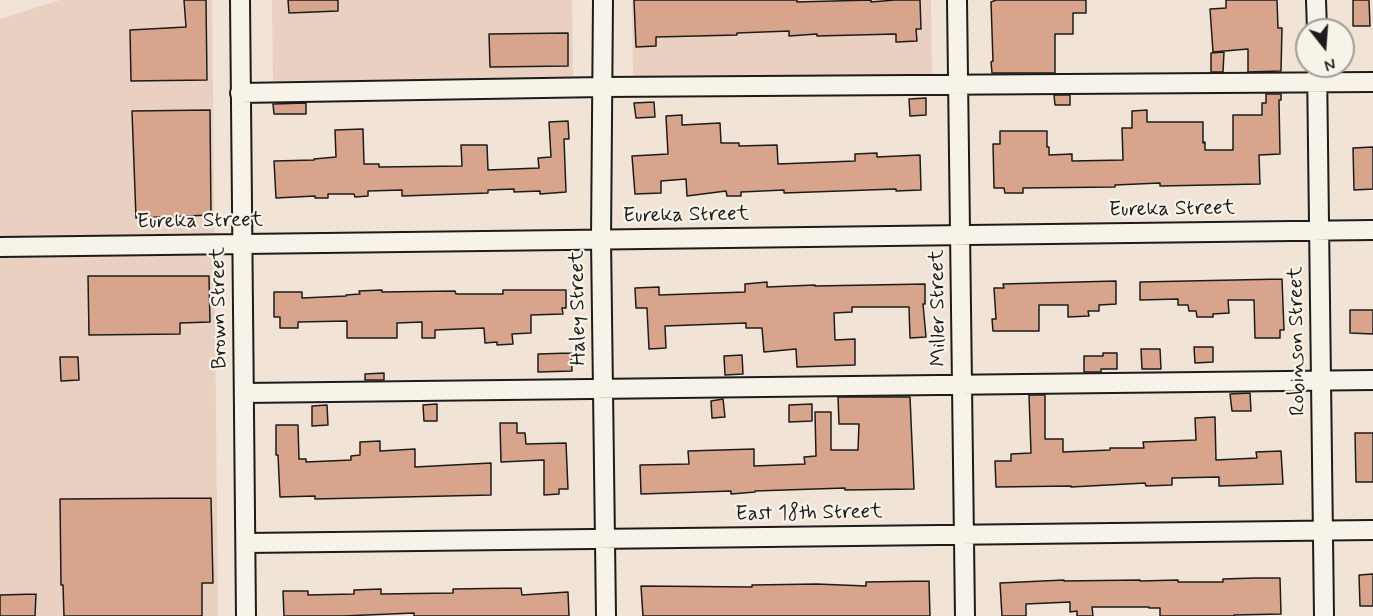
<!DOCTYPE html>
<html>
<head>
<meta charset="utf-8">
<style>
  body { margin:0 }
  #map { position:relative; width:1373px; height:616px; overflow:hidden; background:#f1e3d6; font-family:Mynerve,sans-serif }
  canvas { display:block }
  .north { position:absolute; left:1295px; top:18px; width:60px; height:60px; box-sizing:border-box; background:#f7f3e8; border:2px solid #9f9d96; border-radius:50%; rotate:163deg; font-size:16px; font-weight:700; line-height:24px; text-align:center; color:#1c1c1c }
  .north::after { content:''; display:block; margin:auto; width:21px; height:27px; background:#1c1c1c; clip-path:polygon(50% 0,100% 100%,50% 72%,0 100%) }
</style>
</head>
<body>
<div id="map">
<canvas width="1373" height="616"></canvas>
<div class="north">N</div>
</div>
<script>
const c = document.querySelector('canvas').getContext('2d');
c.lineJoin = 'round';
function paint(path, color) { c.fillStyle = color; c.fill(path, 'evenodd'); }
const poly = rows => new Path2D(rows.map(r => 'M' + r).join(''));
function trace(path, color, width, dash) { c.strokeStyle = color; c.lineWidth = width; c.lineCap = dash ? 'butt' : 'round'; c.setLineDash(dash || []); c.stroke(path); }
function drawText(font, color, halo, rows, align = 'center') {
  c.font = font + ' Mynerve,sans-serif'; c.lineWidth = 4.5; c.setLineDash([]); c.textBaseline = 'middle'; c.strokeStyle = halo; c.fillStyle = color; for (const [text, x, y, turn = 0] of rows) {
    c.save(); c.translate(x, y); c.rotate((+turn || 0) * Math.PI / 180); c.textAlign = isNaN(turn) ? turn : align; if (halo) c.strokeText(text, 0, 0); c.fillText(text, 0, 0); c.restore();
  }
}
paint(poly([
  [60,0,212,0,218,616,0,616,0,19],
  [272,0,572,0,573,80,273,84],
  [632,0,931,0,932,75,633,79]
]), '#ead0c0');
const building = poly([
  [184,0,206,0,207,80,131,81,130,30,186,27,184,0],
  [288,0,338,0,338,11,289,13,288,0],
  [634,0,797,0,797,2,871,0,871,2,895,0,920,0,921,29,916,29,917,41,896,42,896,34,817,36,817,34,789,36,789,31,737,33,737,35,656,37,656,46,636,47,634,0],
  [996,0,1086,0,1086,13,1073,13,1073,34,1055,34,1055,73,992,73,991,62,993,61,991,2,996,0],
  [1226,0,1277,0,1278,28,1282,28,1281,71,1248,72,1248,49,1213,52,1210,9,1226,8,1226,0],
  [1353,0,1369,0,1370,26,1353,26,1353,0],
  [568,33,568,66,490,67,489,34,568,33],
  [1224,52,1223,72,1211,72,1211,53,1224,52],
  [1266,94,1281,94,1281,100,1279,100,1280,154,1259,155,1260,184,1160,186,1160,183,1115,185,1115,187,1023,188,1023,193,1005,193,1004,188,994,188,993,144,1000,144,1000,131,1047,131,1047,147,1049,147,1049,155,1072,154,1072,161,1123,160,1122,128,1132,128,1132,111,1147,110,1147,122,1203,122,1203,143,1205,142,1205,150,1233,150,1233,115,1262,115,1262,103,1266,103,1266,94],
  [1054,95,1070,95,1070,105,1055,105,1054,95],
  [926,98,926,115,910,116,909,99,926,98],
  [654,102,655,117,636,118,634,103,654,102],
  [306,103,306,114,274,114,273,104,306,103],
  [210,110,211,215,136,218,132,111,210,110],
  [682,115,682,125,720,123,721,143,739,143,739,146,777,145,778,164,855,161,855,154,877,153,877,157,920,155,921,190,896,191,896,189,784,193,784,190,741,192,741,196,727,196,726,191,687,196,686,179,661,181,661,193,635,194,632,156,668,154,666,116,682,115],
  [568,121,569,139,564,139,566,192,540,194,540,191,514,192,514,189,488,190,488,193,402,196,402,190,368,191,368,196,355,197,354,194,328,194,328,198,315,198,315,196,276,198,274,161,314,160,314,159,336,157,335,130,363,129,364,164,379,164,379,167,462,166,461,145,487,145,488,170,539,168,538,158,551,157,549,122,568,121],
  [1373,147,1373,189,1354,190,1353,148,1373,147],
  [88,276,209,276,210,322,180,323,180,334,89,335,88,276],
  [1282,279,1284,330,1280,330,1280,338,1255,338,1254,300,1228,300,1229,313,1213,314,1213,317,1197,317,1196,311,1189,311,1188,305,1178,305,1178,299,1140,300,1140,282,1282,279],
  [1116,281,1116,304,1099,305,1099,311,1088,311,1089,316,1068,317,1068,305,1039,305,1039,331,993,331,992,319,996,319,994,288,1004,288,1003,284,1116,281],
  [767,282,767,287,815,285,815,286,925,284,925,304,923,304,926,337,910,338,909,307,852,307,852,312,834,313,835,340,855,339,855,365,797,367,796,349,764,352,762,328,746,328,746,323,665,326,666,348,649,349,647,308,636,308,635,288,659,287,659,295,745,292,745,284,767,282],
  [382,290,382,292,455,291,456,294,503,294,503,290,566,290,566,308,562,308,563,314,531,315,531,333,512,334,513,344,497,345,497,342,485,343,484,328,435,330,435,338,422,338,422,322,397,323,397,338,347,338,347,321,298,322,298,328,280,328,280,317,274,317,274,292,302,292,302,298,346,296,346,295,360,294,359,291,382,290],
  [1350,310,1373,310,1373,334,1350,333,1350,310],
  [1194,347,1213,347,1213,362,1195,363,1194,347],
  [1141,349,1160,349,1161,369,1142,369,1141,349],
  [571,353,572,371,538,372,538,354,571,353],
  [1103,353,1117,353,1117,369,1101,369,1101,372,1084,372,1084,356,1103,356,1103,353],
  [742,355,743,374,725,375,724,356,742,355],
  [60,357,78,357,79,380,61,381,60,357],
  [384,373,384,380,365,380,365,374,384,373],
  [1250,393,1251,411,1232,411,1230,394,1250,393],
  [1029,395,1045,395,1045,439,1063,439,1063,452,1110,450,1110,448,1144,448,1143,442,1196,440,1195,418,1215,417,1216,460,1257,458,1256,452,1281,451,1283,484,1219,486,1219,477,1172,478,1172,485,1146,486,1145,483,1071,487,1071,486,996,487,995,461,1011,461,1011,454,1031,453,1029,395],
  [838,397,910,397,914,489,845,490,845,488,755,491,755,492,731,494,731,491,641,494,640,465,689,464,688,451,754,449,754,466,805,464,804,457,816,456,815,412,831,412,831,450,858,450,859,424,839,424,838,397],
  [723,399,725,417,712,418,711,401,723,399],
  [437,404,437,421,424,421,423,405,437,404],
  [812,404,812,421,789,422,789,405,812,404],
  [327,405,328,425,312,426,312,406,327,405],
  [500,423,517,423,517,433,525,433,526,444,566,443,568,489,559,489,559,494,544,495,544,460,501,462,500,423],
  [276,425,298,425,299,459,306,459,306,462,351,460,351,456,360,455,360,442,380,441,380,451,415,449,415,467,491,463,491,495,315,499,315,496,280,497,278,455,276,455,276,425],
  [1355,433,1373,433,1373,482,1356,482,1355,433],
  [211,498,213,583,202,583,202,616,64,616,63,585,61,585,60,499,211,498],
  [1373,574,1373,606,1360,606,1359,575,1373,574],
  [1255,578,1280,578,1281,614,1234,615,1234,616,1160,616,1160,608,1149,608,1149,607,1092,607,1093,616,1077,616,1077,611,1070,612,1070,602,1026,604,1026,616,1002,616,1000,583,1064,580,1064,581,1140,580,1140,581,1178,580,1178,582,1223,582,1223,579,1255,578],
  [929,581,930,616,643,616,641,586,752,587,752,585,817,584,866,586,866,582,929,581],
  [521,588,522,595,568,592,569,616,414,616,414,613,343,616,284,616,283,591,308,591,308,595,354,594,354,590,381,589,381,594,453,593,453,589,521,588],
  [36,594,35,616,0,616,0,595,36,594]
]);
paint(building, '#d8a48c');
trace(building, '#1c1c1c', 1.5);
const minor = poly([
  [240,0,246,616],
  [603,0,601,240,606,616],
  [957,0,965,616],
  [1316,0,1317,30],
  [1317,66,1324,616],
  [240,93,603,87,1373,82],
  [0,247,1373,230],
  [244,393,1373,380],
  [246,543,1373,530]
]);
trace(minor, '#1c1c1c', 22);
trace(minor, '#f7f3e8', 18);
drawText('21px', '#1c1c1c', '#f7f3e8', [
  ["Eureka Street",1172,210,-1],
  ["Eureka Street",686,216,-1],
  ["Eureka Street",200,222,-1],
  ["Brown Street",220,308,-91],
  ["Haley Street",579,308,-91],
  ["Miller Street",939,308,-91],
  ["Robinson Street",1298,341,-91],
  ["East 18th Street",809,514,-1]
]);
</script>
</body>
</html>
